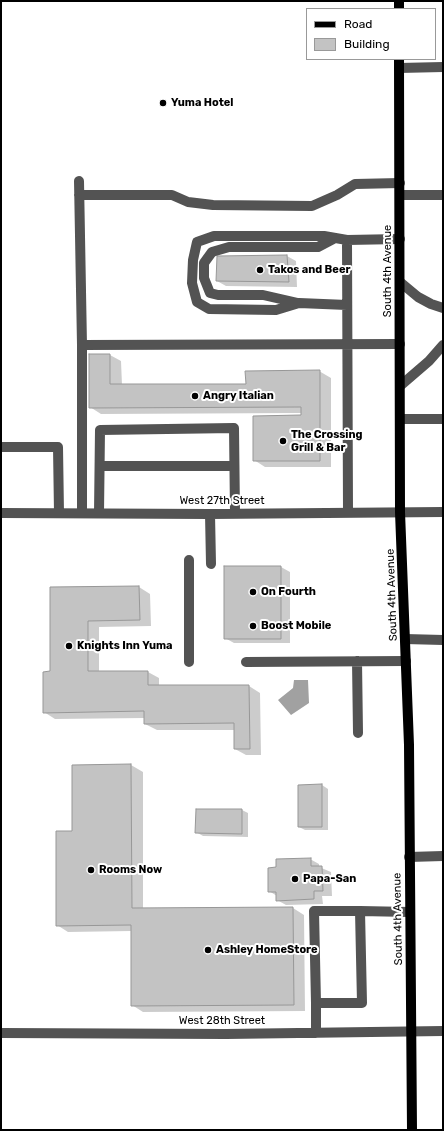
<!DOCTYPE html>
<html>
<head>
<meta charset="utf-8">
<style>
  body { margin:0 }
  #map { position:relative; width:444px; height:1131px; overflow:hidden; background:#fff; font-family:Rubik,sans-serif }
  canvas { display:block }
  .frame { position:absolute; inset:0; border:2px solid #000; pointer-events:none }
  .legend { position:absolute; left:306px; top:8px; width:130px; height:52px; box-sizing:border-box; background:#fff; border:1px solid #999; margin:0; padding:5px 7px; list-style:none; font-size:12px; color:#000 }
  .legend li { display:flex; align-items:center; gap:8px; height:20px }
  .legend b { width:20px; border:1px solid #999 }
</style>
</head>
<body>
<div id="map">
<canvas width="444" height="1131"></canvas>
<div class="frame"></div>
<ul class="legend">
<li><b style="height:5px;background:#000"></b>Road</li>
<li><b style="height:11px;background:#c3c3c3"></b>Building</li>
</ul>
</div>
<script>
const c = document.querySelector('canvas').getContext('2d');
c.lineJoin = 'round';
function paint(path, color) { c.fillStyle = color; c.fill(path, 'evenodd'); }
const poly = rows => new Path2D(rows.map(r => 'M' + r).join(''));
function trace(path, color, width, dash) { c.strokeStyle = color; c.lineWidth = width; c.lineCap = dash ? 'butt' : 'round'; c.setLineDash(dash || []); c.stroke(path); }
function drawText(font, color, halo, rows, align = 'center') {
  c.font = font + ' Rubik,sans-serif'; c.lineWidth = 4; c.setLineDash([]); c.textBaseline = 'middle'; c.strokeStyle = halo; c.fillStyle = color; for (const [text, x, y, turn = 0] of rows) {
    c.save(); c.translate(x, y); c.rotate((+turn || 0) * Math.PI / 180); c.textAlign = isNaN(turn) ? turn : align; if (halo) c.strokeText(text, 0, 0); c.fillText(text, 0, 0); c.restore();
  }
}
paint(poly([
  [294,680,308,680,309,703,291,715,278,700,293,688]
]), '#a1a1a1');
paint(poly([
  [287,256,296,261,297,287,226,286,217,281,218,257],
  [110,355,121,361,122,385,247,385,319,371,331,378,331,467,265,467,254,460,302,416,302,413,101,414,90,407],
  [281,567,290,572,290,643,234,643,225,638],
  [139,587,150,594,151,626,99,627,99,672,148,672,159,678,159,686,249,686,260,693,261,755,246,755,235,749,235,730,157,730,145,724,145,718,55,719,44,712,51,672,51,588],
  [131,765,143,772,143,909,293,908,304,915,305,1011,143,1012,132,1005,132,931,68,932,57,925,73,832,73,766],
  [322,785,328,789,328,830,305,830,299,827],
  [242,810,248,813,248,837,203,836,196,832],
  [310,859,319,864,319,867,331,872,332,896,322,896,323,904,286,905,277,900,277,896,269,891,277,868]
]), '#0003');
const building = poly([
  [287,255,289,282,216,281,217,256,287,255],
  [89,354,110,354,110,384,246,384,245,371,320,370,320,461,253,461,253,416,301,415,301,407,89,408,89,354],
  [224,566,281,566,281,639,224,639,224,566],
  [139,586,140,620,88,621,88,671,148,671,148,685,249,685,250,749,234,749,234,723,144,724,144,711,43,713,43,672,50,671,50,587,139,586],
  [131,764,132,908,293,907,294,1005,131,1006,131,925,56,926,56,831,72,831,72,765,131,764],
  [322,784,322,827,298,827,298,785,322,784],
  [196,809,242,809,242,834,195,833,196,809],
  [311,858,311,866,322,866,323,891,314,891,314,899,276,901,276,892,268,892,268,868,276,867,276,859,311,858]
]);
paint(building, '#c3c3c3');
trace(building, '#979797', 1);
trace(poly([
  [399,68,443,67],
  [79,181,82,345,82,513],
  [79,195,172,195,188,202,213,205,312,206,337,195,355,184,400,183],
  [400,195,443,195],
  [347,240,324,236,214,236,197,242,193,260,192,283,197,302,209,309,276,310,299,303,347,305],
  [400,282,418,297,431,304,443,308],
  [298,303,263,295,218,295,210,293,204,278,204,263,212,252,229,247,318,247,335,238],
  [82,345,400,344],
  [400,386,429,361,443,345],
  [400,419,443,419],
  [1,447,58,447,59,513],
  [100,466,234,466],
  [348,512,347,240,400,239],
  [1,513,210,514,443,512],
  [99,513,100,430,234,428,235,514],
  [210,514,211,564],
  [189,560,189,662],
  [405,639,443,640],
  [357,661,358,733],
  [246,662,406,661],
  [409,857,443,856],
  [360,911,410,912],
  [316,1003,362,1003,360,911,314,911,316,1003,316,1033],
  [1,1033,226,1034,443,1031]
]), '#535353', 10);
trace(poly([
  [399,1,399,9],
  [399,59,400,512,409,745,412,1130]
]), '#000', 10);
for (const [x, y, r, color] of [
  [163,103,4,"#000"],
  [260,270,4,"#000"],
  [195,396,4,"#000"],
  [283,441,4,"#000"],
  [253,592,4,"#000"],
  [253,626,4,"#000"],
  [69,646,4,"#000"],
  [91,870,4,"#000"],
  [295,879,4,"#000"],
  [208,950,4,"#000"]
]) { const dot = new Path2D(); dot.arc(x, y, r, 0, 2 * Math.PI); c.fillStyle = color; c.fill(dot); trace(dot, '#fff', 1.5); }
drawText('bold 11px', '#000', '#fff', [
  ["Yuma Hotel",171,103],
  ["Takos and Beer",268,270],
  ["Angry Italian",203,396],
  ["The Crossing",291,435],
  ["Grill & Bar",291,448],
  ["On Fourth",261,592],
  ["Boost Mobile",261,626],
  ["Knights Inn Yuma",77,646],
  ["Rooms Now",99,870],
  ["Papa-San",303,879],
  ["Ashley HomeStore",216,950]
], 'left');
drawText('11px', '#000', '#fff', [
  ["South 4th Avenue",388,271,-90],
  ["West 27th Street",222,501],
  ["South 4th Avenue",392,595,-92],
  ["South 4th Avenue",398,919,-91],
  ["West 28th Street",222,1021]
]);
</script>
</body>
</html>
